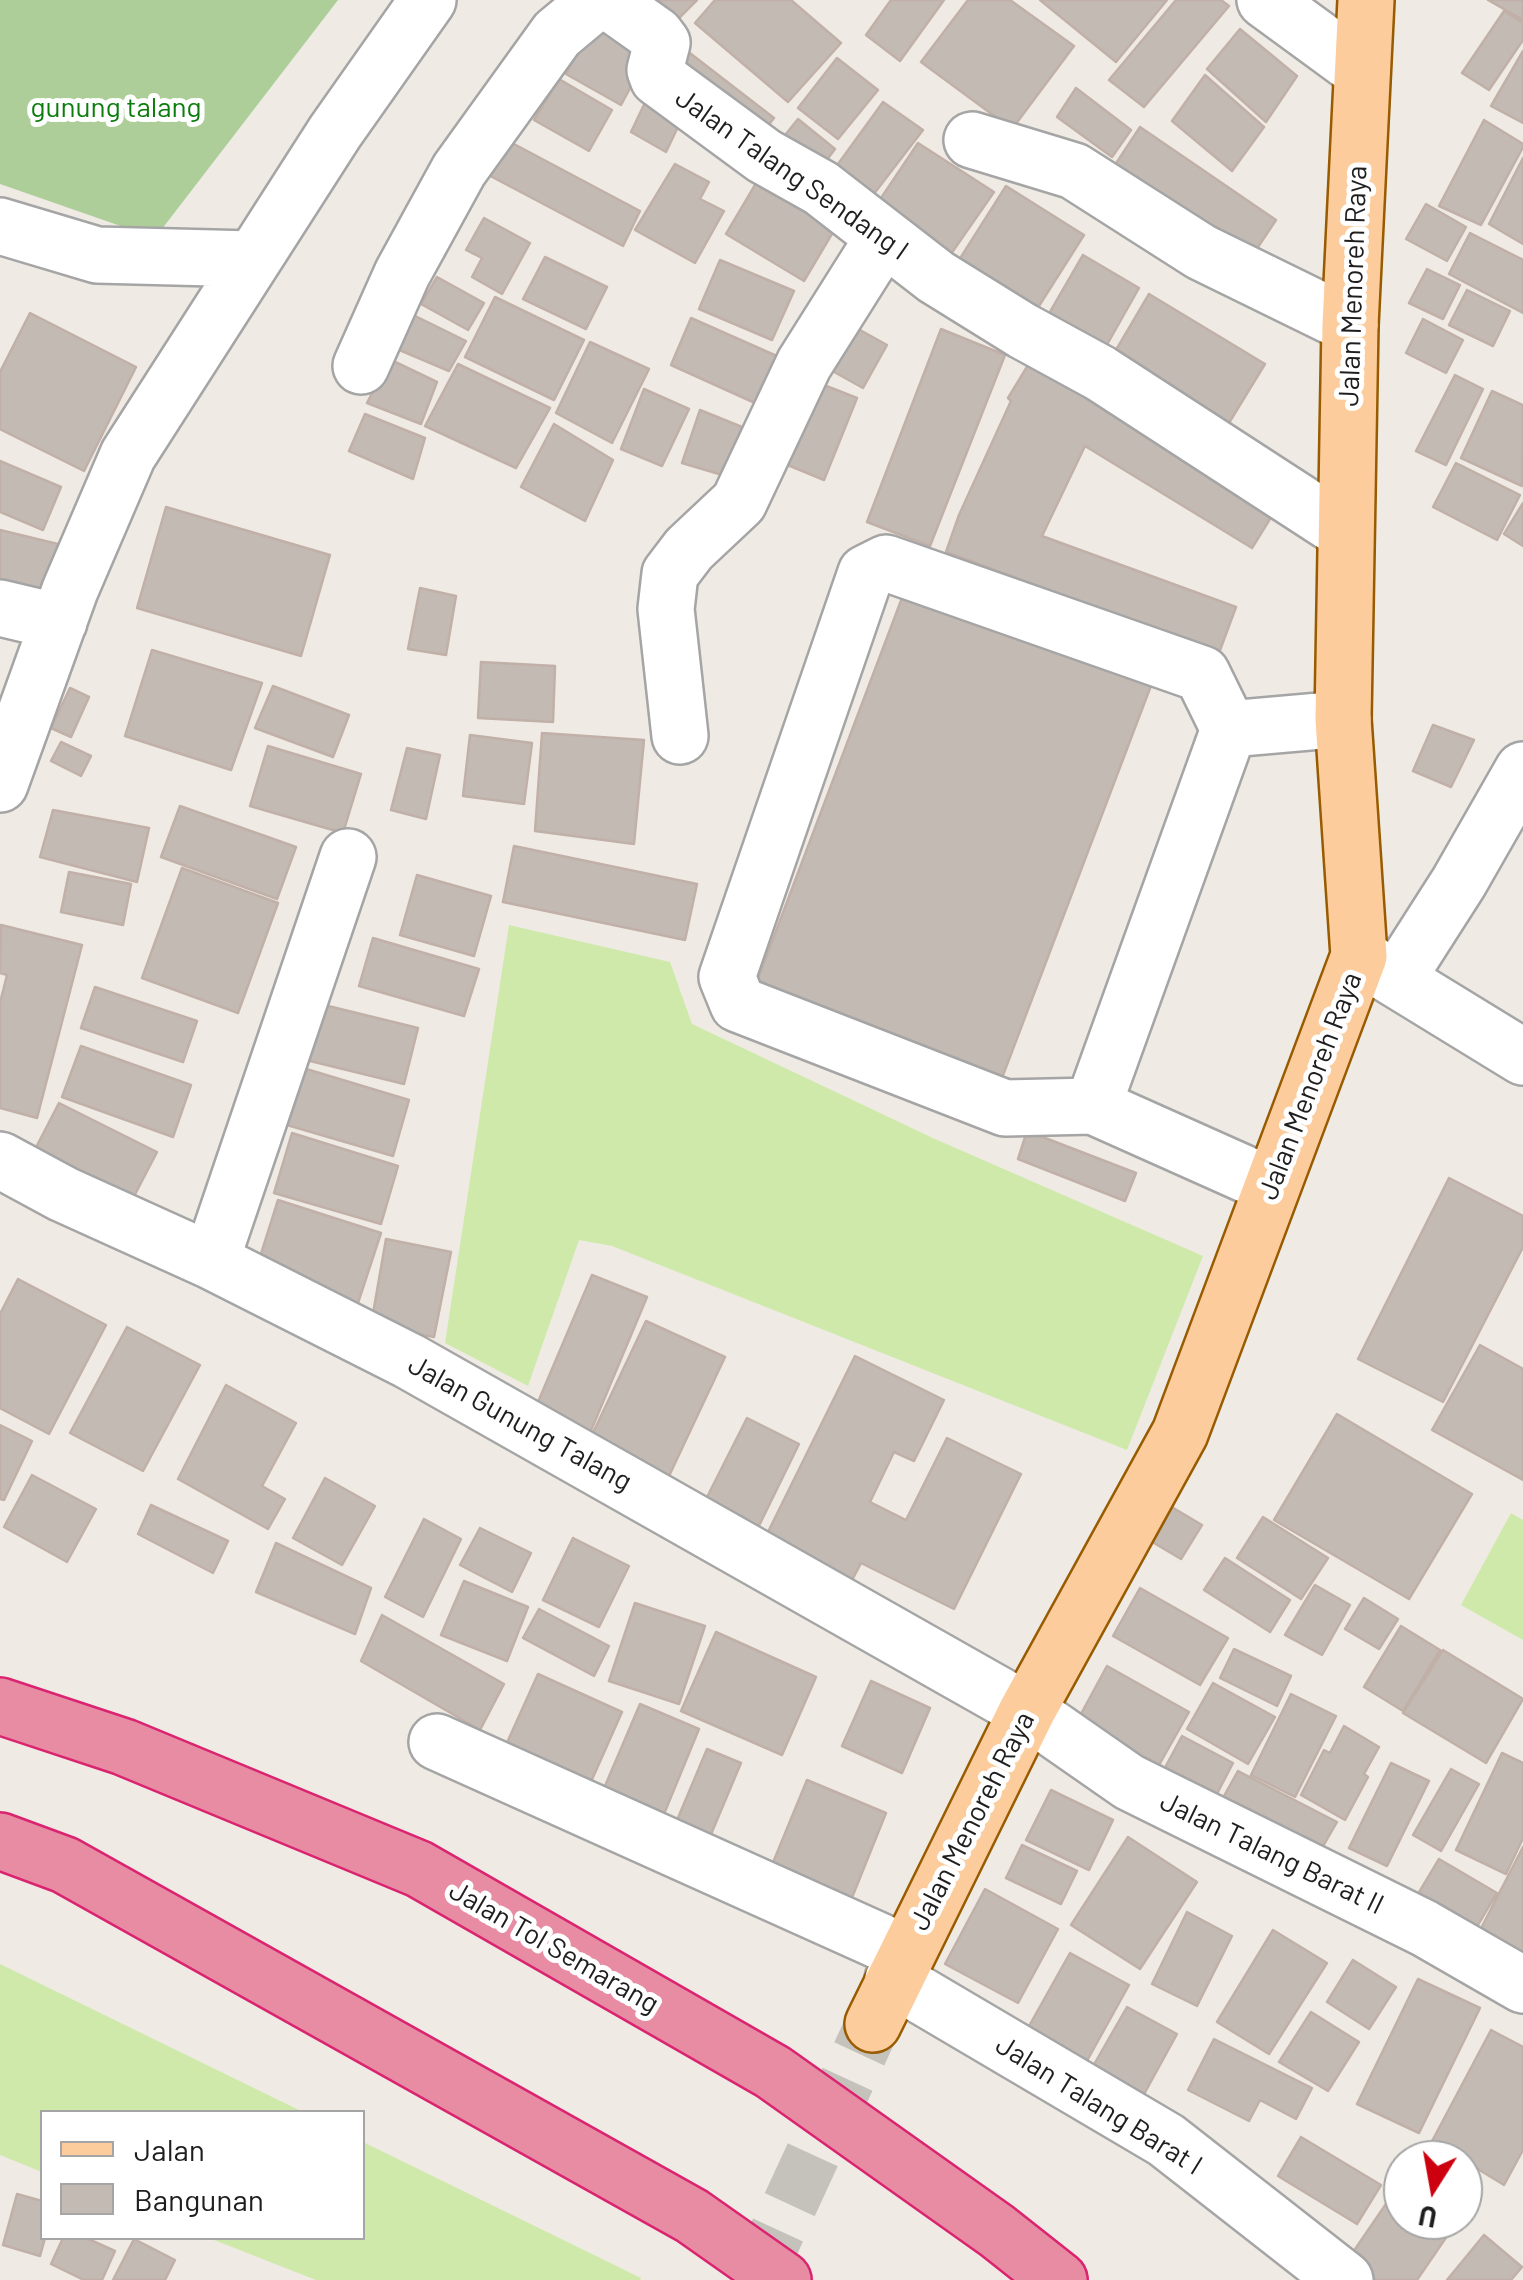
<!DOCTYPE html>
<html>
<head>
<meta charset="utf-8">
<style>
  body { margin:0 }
  #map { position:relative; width:1523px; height:2280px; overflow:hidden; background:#efebe4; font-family:Barlow,sans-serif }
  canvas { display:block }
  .legend { position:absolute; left:40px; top:2110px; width:325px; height:130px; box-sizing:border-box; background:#fff; border:2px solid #a5a5a5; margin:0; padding:12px 18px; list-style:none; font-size:30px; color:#1e1e1e }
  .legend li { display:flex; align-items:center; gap:20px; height:50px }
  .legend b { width:50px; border:2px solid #a5a5a5 }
  .north { position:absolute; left:1383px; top:2140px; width:100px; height:100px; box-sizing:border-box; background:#fff; border:2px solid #a5a5a5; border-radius:50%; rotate:191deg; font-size:28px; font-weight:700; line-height:40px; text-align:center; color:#1e1e1e }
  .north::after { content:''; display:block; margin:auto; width:35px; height:45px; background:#cc000f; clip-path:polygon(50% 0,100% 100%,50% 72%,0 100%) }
</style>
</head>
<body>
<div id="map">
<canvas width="1523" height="2280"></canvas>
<ul class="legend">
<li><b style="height:12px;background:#fccc9d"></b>Jalan</li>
<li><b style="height:28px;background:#c4bab4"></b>Bangunan</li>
</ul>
<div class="north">U</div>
</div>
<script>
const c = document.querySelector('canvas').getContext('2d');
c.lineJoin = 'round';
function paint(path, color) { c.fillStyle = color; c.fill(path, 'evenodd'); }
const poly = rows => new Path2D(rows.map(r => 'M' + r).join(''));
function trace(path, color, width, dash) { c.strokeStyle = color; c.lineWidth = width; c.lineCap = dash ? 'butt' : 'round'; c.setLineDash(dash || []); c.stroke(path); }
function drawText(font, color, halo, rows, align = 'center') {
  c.font = font + ' Barlow,sans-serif'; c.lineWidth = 10; c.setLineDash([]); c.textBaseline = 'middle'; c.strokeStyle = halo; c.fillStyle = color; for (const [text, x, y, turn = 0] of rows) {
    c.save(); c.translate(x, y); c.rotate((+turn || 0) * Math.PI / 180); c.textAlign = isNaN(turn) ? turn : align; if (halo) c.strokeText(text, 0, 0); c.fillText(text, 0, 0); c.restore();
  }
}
paint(poly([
  [509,925,670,962,692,1024,935,1139,1203,1256,1127,1450,612,1246,579,1240,528,1386,445,1343],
  [1511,1513,1523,1520,1523,1640,1461,1605],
  [0,1964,303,2112,42,2112,42,2172,0,2155],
  [363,2142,641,2278,640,2280,316,2280,209,2238,362,2238]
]), '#cee9aa');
paint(poly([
  [0,0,338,0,155,238,0,184]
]), '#adce99');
const building = poly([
  [638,0,697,0,668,29,638,0],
  [715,0,791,0,841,43,788,102,695,23,715,0],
  [891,0,944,0,900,61,866,35,891,0],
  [968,0,1010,0,1074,46,1012,129,921,62,968,0],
  [1040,0,1167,0,1116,62,1040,0],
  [1176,0,1221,0,1229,6,1144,107,1109,80,1176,0],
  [1488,0,1523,0,1523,20,1488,0],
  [1504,11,1523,23,1523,40,1489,90,1462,73,1504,11],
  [599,14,655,42,621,105,566,74,599,14],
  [1240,29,1297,76,1266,122,1207,69,1240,29],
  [682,47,774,118,757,140,665,69,682,47],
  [1523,51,1523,123,1491,106,1523,51],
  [837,58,878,90,838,139,798,108,837,58],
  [1205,75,1264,127,1232,171,1172,121,1205,75],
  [559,79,612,110,589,151,534,120,559,79],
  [1076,88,1131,130,1112,157,1057,117,1076,88],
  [651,90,686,110,666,152,631,132,651,90],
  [883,102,923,130,863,208,825,182,883,102],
  [798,119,835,149,820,169,782,139,798,119],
  [1484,120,1523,144,1523,147,1481,225,1439,206,1484,120],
  [1140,127,1276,220,1250,259,1113,168,1140,127],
  [497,135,640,211,623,246,479,170,497,135],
  [918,143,994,192,944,264,871,213,918,143],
  [1523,158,1523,244,1489,224,1523,158],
  [675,164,709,182,700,199,724,211,695,263,635,230,675,164],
  [758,180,836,227,804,281,726,234,758,180],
  [1006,186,1084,235,1032,317,954,268,1006,186],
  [1426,204,1466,227,1447,261,1406,239,1426,204],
  [484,218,530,243,502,294,472,277,482,258,466,250,484,218],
  [1470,233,1523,260,1523,313,1449,274,1470,233],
  [1083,255,1139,288,1100,357,1043,324,1083,255],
  [545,257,607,287,586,329,523,299,545,257],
  [720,260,794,291,772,340,699,309,720,260],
  [1427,269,1460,285,1443,319,1409,303,1427,269],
  [437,277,484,303,468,330,421,304,437,277],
  [1467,290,1510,311,1493,346,1449,325,1467,290],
  [1149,294,1265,364,1221,436,1106,367,1149,294],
  [495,297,584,340,554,400,465,357,495,297],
  [405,311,466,341,449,371,390,346,405,311],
  [30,313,136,367,84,471,0,429,0,372,30,313],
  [691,318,779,357,755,403,671,365,691,318],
  [1423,319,1463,340,1446,373,1406,353,1423,319],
  [851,325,887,345,863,388,827,368,851,325],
  [941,329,1005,355,930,546,867,522,941,329],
  [590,342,649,369,612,443,556,413,590,342],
  [1033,357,1278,506,1252,548,1085,446,1042,536,1236,607,1219,653,946,552,959,515,1011,401,1008,398,1033,357],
  [389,359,437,382,421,424,367,403,389,359],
  [458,364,550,408,516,468,425,426,458,364],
  [1455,375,1483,389,1446,465,1416,451,1455,375],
  [811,380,857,398,824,480,778,461,811,380],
  [644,389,689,409,662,466,621,449,644,389],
  [1492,391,1523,405,1522,486,1461,458,1492,391],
  [700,410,747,429,729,477,682,463,700,410],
  [365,414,425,438,413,479,349,451,365,414],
  [554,424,613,460,585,521,521,487,554,424],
  [0,461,61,487,43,530,0,512,0,461],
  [1456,463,1520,495,1497,540,1433,507,1456,463],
  [1523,503,1523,546,1504,534,1523,503],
  [166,507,330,555,301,656,137,608,166,507],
  [0,530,70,547,57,599,0,584,0,530],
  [420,588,456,596,446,655,408,649,420,588],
  [905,590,1152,683,997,1091,751,997,905,590],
  [152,650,262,683,231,770,125,736,152,650],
  [481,662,555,666,553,722,478,718,481,662],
  [273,686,349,715,333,757,255,728,273,686],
  [70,688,89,697,71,737,51,728,70,688],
  [1433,725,1474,740,1451,787,1413,771,1433,725],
  [542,733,644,740,634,844,535,831,542,733],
  [470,735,532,743,524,804,463,796,470,735],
  [61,742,91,756,81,776,51,761,61,742],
  [268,746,361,774,343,833,250,806,268,746],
  [407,748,440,755,426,819,391,810,407,748],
  [180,806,296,847,277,899,161,857,180,806],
  [53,810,149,828,137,882,40,857,53,810],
  [514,846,697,884,685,940,503,902,514,846],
  [182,868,278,903,238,1013,142,978,182,868],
  [69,872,131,884,123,925,61,912,69,872],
  [417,875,491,896,474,956,400,935,417,875],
  [1,925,82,945,37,1118,0,1108,0,1003,7,975,0,973,1,925],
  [373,938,479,969,464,1016,359,986,373,938],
  [95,987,197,1021,183,1062,81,1028,95,987],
  [320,1004,418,1028,404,1084,306,1060,320,1004],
  [81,1046,191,1085,173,1137,62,1097,81,1046],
  [303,1068,409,1100,393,1156,287,1125,303,1068],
  [59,1103,157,1152,129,1206,31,1157,59,1103],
  [1027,1131,1136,1173,1125,1201,1018,1159,1027,1131],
  [292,1133,398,1166,381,1224,274,1193,292,1133],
  [1449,1178,1523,1216,1523,1247,1443,1402,1358,1359,1449,1178],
  [278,1200,381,1233,357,1306,255,1273,278,1200],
  [386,1239,451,1252,434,1337,371,1325,386,1239],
  [592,1275,647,1297,590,1433,535,1409,592,1275],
  [18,1279,106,1325,49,1434,0,1408,0,1314,18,1279],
  [646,1321,725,1357,661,1493,582,1456,646,1321],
  [127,1327,200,1365,143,1471,70,1433,127,1327],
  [1480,1345,1523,1369,1523,1480,1432,1430,1480,1345],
  [855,1356,944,1400,914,1461,894,1452,870,1502,906,1520,947,1438,1021,1474,954,1609,861,1563,847,1590,765,1538,855,1356],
  [226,1385,296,1423,262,1486,285,1499,268,1529,178,1479,226,1385],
  [1337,1414,1472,1494,1409,1599,1274,1520,1337,1414],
  [747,1418,799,1444,753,1538,700,1511,747,1418],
  [0,1425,32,1441,4,1500,0,1499,0,1425],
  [32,1475,96,1509,67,1562,4,1527,32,1475],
  [325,1478,375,1506,342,1565,293,1538,325,1478],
  [151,1505,228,1541,213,1573,138,1534,151,1505],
  [1170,1506,1202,1525,1181,1559,1149,1540,1170,1506],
  [1263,1517,1328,1558,1301,1599,1237,1558,1263,1517],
  [424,1519,461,1539,423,1617,385,1597,424,1519],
  [480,1528,531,1553,512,1592,460,1565,480,1528],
  [573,1538,629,1566,599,1627,543,1600,573,1538],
  [276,1543,371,1588,355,1634,256,1592,276,1543],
  [1225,1558,1290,1600,1270,1632,1204,1590,1225,1558],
  [464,1581,528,1607,507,1661,441,1635,464,1581],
  [1315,1585,1350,1605,1322,1655,1285,1635,1315,1585],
  [1140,1588,1228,1638,1200,1685,1113,1636,1140,1588],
  [1364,1598,1398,1619,1379,1649,1345,1629,1364,1598],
  [635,1603,705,1626,679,1704,609,1681,635,1603],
  [539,1609,609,1646,594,1676,523,1638,539,1609],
  [382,1615,504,1684,480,1730,361,1661,382,1615],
  [1401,1626,1440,1650,1403,1711,1364,1687,1401,1626],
  [716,1632,816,1677,782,1755,681,1711,716,1632],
  [1234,1649,1291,1676,1277,1706,1220,1678,1234,1649],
  [1443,1650,1523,1699,1486,1763,1403,1713,1443,1650],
  [1107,1666,1189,1712,1150,1781,1069,1736,1107,1666],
  [538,1674,622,1712,586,1793,501,1756,538,1674],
  [871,1681,930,1708,902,1773,842,1746,871,1681],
  [1213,1683,1275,1717,1248,1764,1187,1729,1213,1683],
  [1291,1694,1336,1716,1295,1797,1251,1775,1291,1694],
  [640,1704,699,1729,659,1826,599,1800,640,1704],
  [1344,1726,1379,1747,1364,1774,1368,1777,1345,1820,1301,1795,1324,1750,1330,1753,1344,1726],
  [1182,1736,1233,1763,1206,1815,1154,1788,1182,1736],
  [707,1749,741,1763,709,1839,675,1825,707,1749],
  [1502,1753,1523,1763,1523,1838,1506,1874,1456,1850,1502,1753],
  [1391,1763,1429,1781,1387,1866,1349,1848,1391,1763],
  [1451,1769,1479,1784,1441,1851,1413,1835,1451,1769],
  [1238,1771,1337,1822,1318,1855,1220,1803,1238,1771],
  [807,1780,886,1813,845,1915,765,1882,807,1780],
  [1051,1790,1113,1820,1089,1870,1026,1840,1051,1790],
  [1128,1837,1197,1882,1140,1969,1071,1925,1128,1837],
  [1022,1845,1077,1871,1061,1904,1006,1878,1022,1845],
  [1523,1847,1523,1965,1475,1940,1523,1847],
  [1439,1859,1497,1893,1473,1933,1415,1899,1439,1859],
  [985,1889,1058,1929,1018,2003,945,1964,985,1889],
  [1187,1912,1232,1936,1197,2006,1152,1984,1187,1912],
  [1273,1930,1327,1963,1269,2054,1217,2022,1273,1930],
  [1070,1953,1129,1985,1078,2077,1019,2044,1070,1953],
  [1353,1960,1396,1987,1369,2029,1327,2002,1353,1960],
  [1418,1979,1480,2008,1419,2133,1357,2104,1418,1979],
  [1127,2007,1177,2034,1143,2096,1092,2068,1127,2007],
  [1311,2012,1359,2042,1328,2091,1279,2062,1311,2012],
  [1491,2030,1523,2047,1523,2150,1504,2185,1463,2160,1430,2145,1491,2030],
  [1214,2039,1312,2088,1296,2119,1260,2100,1249,2121,1188,2090,1214,2039],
  [1301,2137,1381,2185,1357,2224,1278,2176,1301,2137],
  [1403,2179,1403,2220,1458,2220,1417,2280,1376,2280,1347,2261,1403,2179],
  [17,2194,42,2201,45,2238,40,2256,3,2245,17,2194],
  [1484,2235,1522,2267,1511,2280,1447,2280,1484,2235],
  [63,2238,86,2238,115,2251,102,2280,84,2280,51,2264,63,2238],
  [134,2239,175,2260,165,2280,113,2280,134,2239]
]);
paint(building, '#c4bab4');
trace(building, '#c1b0a7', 2.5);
trace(poly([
  [755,2280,873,2024]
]), '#c5c2bc', 55, [55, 28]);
const minor = poly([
  [1265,0,1362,71],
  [972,140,1074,171,1201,252,1350,325],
  [0,226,97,255,252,259],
  [361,366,402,274,459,170,557,34,593,4,608,1,656,35,662,43,655,70,658,78,764,156,821,188,936,277,1023,331,1100,373,1345,532],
  [0,608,59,622],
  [680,736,666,609,670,574,689,549,739,502,804,364,884,237],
  [0,784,70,590,128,455,335,132,428,0],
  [1368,962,1523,1057],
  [1397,979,1459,882,1523,770],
  [1093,1106,1005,1108,738,1004,727,977,866,573,886,563,1202,674,1229,729],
  [0,1160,63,1194,211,1261,409,1361,1027,1711,1129,1782,1424,1928,1523,1985],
  [1272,1186,1093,1106,1229,729,1343,719],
  [211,1261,348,857],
  [437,1742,906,1953],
  [893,1979,1166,2140,1345,2280]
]);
const major = poly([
  [873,2024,1027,1711,1180,1433,1359,956,1343,719,1350,325,1366,0]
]);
const highway = poly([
  [0,1706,124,1747,419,1869,773,2072,997,2231,1059,2280],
  [0,1841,65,1865,692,2216,783,2280]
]);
trace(minor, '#a5a5a5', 60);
trace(major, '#985b00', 60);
trace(highway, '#da2470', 60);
trace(minor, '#fff', 55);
trace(major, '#fccc9d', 55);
trace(highway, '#e78ca3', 55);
drawText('28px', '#0c7d0d', '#fff', [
  ["gunung talang",116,108]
]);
drawText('28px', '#1e1e1e', '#fff', [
  ["Jalan Talang Sendang I",792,174,35],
  ["Jalan Menoreh Raya",1353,286,-88],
  ["Jalan Menoreh Raya",1310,1086,-69],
  ["Jalan Gunung Talang",520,1423,29],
  ["Jalan Menoreh Raya",972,1821,-63],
  ["Jalan Talang Barat II",1272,1853,26],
  ["Jalan Tol Semarang",554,1947,30],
  ["Jalan Talang Barat I",1099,2105,32]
]);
</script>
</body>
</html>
